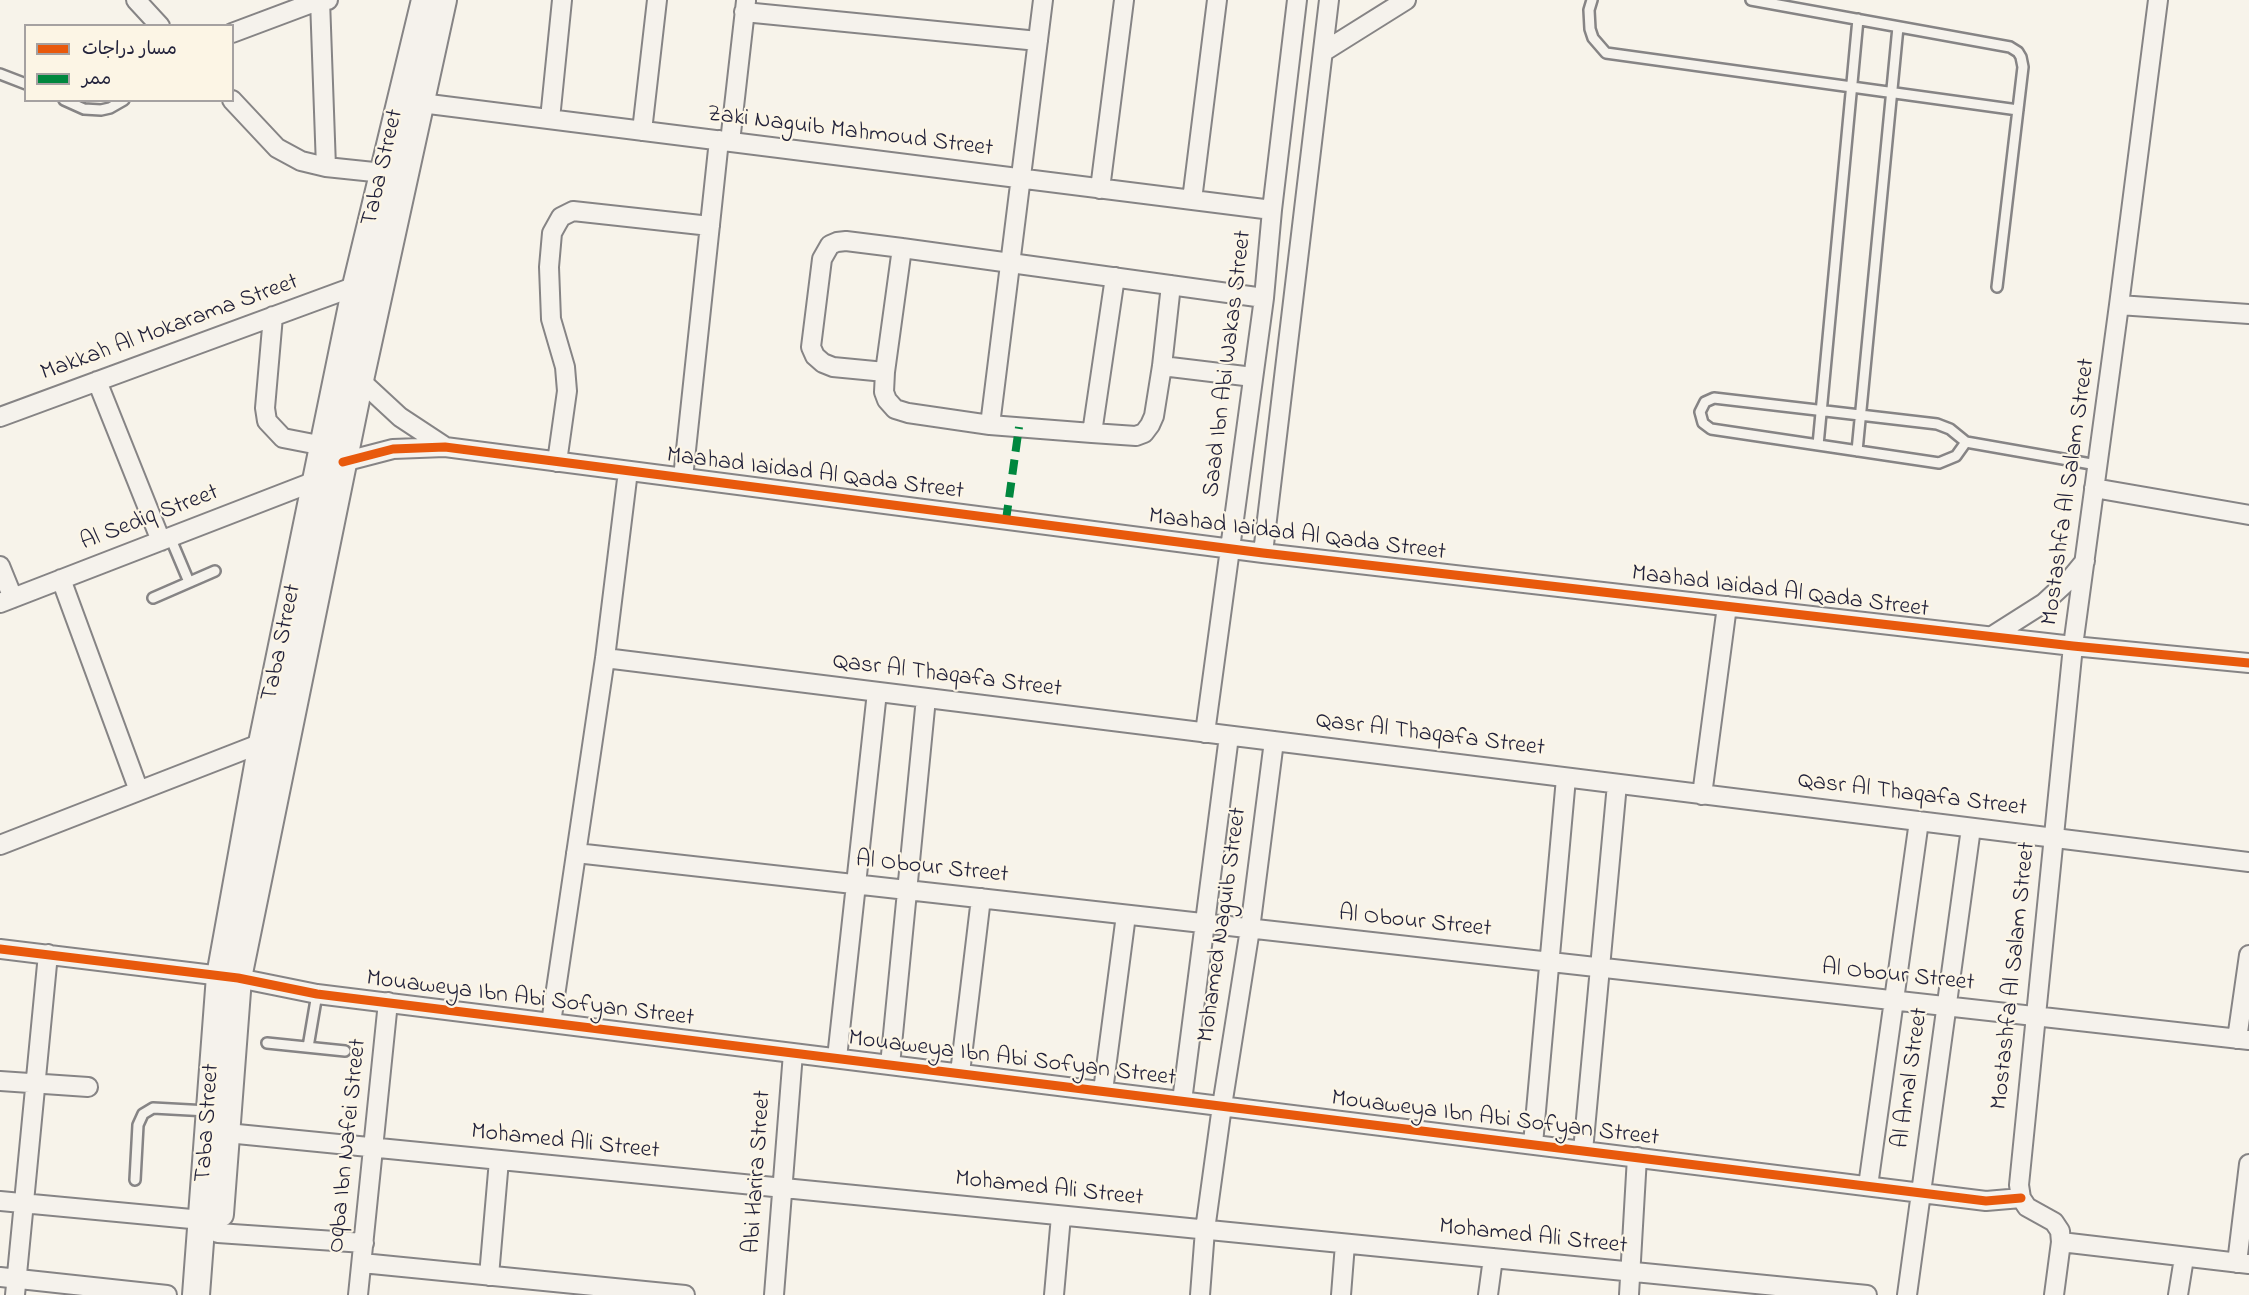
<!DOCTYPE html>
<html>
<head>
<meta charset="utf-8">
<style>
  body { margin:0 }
  #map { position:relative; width:2249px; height:1295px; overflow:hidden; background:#f7f3ea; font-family:"Indie Flower","Playpen Sans Arabic",sans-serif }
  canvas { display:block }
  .legend { position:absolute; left:24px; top:24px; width:210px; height:78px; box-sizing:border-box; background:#fcf5e5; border:2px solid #a5a1a1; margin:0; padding:8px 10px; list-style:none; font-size:18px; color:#22223b }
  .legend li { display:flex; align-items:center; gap:12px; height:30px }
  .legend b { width:30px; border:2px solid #a5a1a1 }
</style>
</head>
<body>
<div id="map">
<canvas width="2249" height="1295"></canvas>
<ul class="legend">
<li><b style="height:8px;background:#e8590c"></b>مسار دراجات</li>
<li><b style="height:8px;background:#00873e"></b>ممر</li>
</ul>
</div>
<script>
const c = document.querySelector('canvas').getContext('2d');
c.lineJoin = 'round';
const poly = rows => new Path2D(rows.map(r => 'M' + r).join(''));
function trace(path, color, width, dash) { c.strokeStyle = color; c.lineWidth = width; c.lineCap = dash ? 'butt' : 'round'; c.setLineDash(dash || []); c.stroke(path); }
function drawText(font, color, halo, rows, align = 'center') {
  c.font = font + ' "Indie Flower",sans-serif'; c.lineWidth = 4.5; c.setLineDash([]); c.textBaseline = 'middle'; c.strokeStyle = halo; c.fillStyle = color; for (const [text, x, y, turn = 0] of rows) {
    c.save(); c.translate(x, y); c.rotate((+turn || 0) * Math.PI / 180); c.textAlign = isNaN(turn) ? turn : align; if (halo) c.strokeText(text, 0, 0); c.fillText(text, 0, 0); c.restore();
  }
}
const lane = poly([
  [1592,0,1589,10,1590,29,1593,38,1606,53,2018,110],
  [1751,0,2010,47,2018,52,2021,57,2023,67,1997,287],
  [0,74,26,84],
  [64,100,84,109,101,110,110,108,124,100],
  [1966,442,1956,456,1939,463,1711,429,1703,423,1700,412,1705,402,1714,398,1937,424,1950,429,1966,442,2097,465],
  [1818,445,1858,19],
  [1857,451,1898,27],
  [170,537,189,582],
  [153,598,215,571],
  [267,1043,345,1051],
  [308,1047,317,994],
  [135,1180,138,1125,143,1114,153,1108,208,1111]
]);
const street = poly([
  [136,0,160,26],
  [320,0,326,167],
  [744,12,1038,41],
  [232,33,320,0,328,0],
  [1323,52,1406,0],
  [232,100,277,148,301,161,326,167,393,174],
  [421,103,1272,210],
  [550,119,562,0],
  [642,131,657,0],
  [730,142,746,1],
  [1100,189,1124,0],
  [1192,200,1217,0],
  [902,248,885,372,884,392,887,400,895,409,908,413,990,425,1092,433,1115,277],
  [2119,305,2249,314],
  [273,316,265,408,267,421,283,438,324,446],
  [1162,366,1253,377],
  [885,372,833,367,823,363,815,356,811,347,822,259,830,245,837,242,846,241,902,248,1264,298],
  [360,380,400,417,444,446],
  [97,381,161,541],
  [0,417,356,286],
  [990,425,1043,0],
  [1092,433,1136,436,1144,433,1150,425,1154,416,1162,366,1171,285],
  [343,462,393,449,445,447,1263,553,2073,646,2249,663],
  [557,462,567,391,565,367,551,319,549,267,552,233,557,224,561,217,573,211,710,226],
  [683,478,719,140],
  [2094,488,2249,515],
  [1263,553,1329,0],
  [0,566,13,598],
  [61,579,139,791],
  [0,603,318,480],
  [1992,636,2044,603,2071,578,2085,561],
  [605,658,2249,862],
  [1205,733,1264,298,1272,210,1297,0],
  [1702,795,1727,606],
  [0,845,262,743],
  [576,853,2249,1040],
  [0,949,238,978,317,994,1986,1201,2021,1198],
  [551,1023,605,658,628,471],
  [2237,1039,2249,955],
  [837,1058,877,692],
  [890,1065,926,698],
  [960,1073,981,898],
  [0,1081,88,1087],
  [1103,1091,1126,915],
  [1182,1101,1229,736],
  [227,1133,1867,1295],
  [1533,1144,1566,778],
  [1583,1151,1617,784],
  [1868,1186,1919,821],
  [0,1201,202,1220],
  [218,1233,364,1243],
  [2061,1242,2249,1264],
  [362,1263,685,1295],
  [2237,1263,2249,1164],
  [489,1276,499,1160],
  [0,1277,167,1295],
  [15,1295,48,954],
  [358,1295,388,1002],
  [774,1295,793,1053],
  [1054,1295,1061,1216],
  [1200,1295,1205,1230,1222,1106,1250,929,1274,741],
  [1341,1295,1345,1244],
  [1488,1295,1493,1258],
  [1629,1295,1637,1157],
  [1907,1295,1971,828],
  [2054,1295,2061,1242,2060,1231,2054,1222,2027,1207,2021,1198,2019,1185,2073,646,2119,305,2158,0],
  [2178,1295,2184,1258]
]);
const secondary = poly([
  [220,1214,238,978,360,380,443,0],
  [196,1295,220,976,262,743,356,286,425,0]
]);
trace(lane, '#868485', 14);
trace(street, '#868485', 22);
trace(secondary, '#868485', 30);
trace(lane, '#f5f2ec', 9);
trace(street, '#f5f2ec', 18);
trace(secondary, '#f5f2ec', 26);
trace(poly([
  [1006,520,1019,427]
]), '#00873e', 8, [15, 8]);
trace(poly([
  [343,462,393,449,445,447,1263,553,2073,646,2249,663],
  [0,949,238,978,317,994,1986,1201,2021,1198]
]), '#e8590c', 9);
drawText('24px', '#22223b', '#fcf5e5', [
  ["Zaki Naguib Mahmoud Street",850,133,7],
  ["Taba Street",384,168,-77],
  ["Makkah Al Mokarama Street",170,329,-20],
  ["Saad Ibn Abi Wakas Street",1229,364,-83],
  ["Maahad Iaidad Al Qada Street",815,475,7],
  ["Mostashfa Al Salam Street",2070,492,-82],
  ["Al Sediq Street",150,519,-21],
  ["Maahad Iaidad Al Qada Street",1297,536,7],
  ["Maahad Iaidad Al Qada Street",1780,593,7],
  ["Taba Street",283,643,-78],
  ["Qasr Al Thaqafa Street",947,677,7],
  ["Qasr Al Thaqafa Street",1430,736,7],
  ["Qasr Al Thaqafa Street",1912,796,7],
  ["Al Obour Street",932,869,6],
  ["Al Obour Street",1415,923,6],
  ["Mohamed Naguib Street",1224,925,-82],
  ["Mostashfa Al Salam Street",2015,976,-84],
  ["Al Obour Street",1898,977,6],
  ["Mouaweya Ibn Abi Sofyan Street",530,1000,7],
  ["Mouaweya Ibn Abi Sofyan Street",1012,1060,7],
  ["Al Amal Street",1912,1078,-82],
  ["Mouaweya Ibn Abi Sofyan Street",1495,1120,7],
  ["Taba Street",209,1123,-86],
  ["Mohamed Ali Street",565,1143,6],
  ["Oqba Ibn Nafei Street",349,1146,-84],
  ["Abi Harira Street",759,1172,-86],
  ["Mohamed Ali Street",1049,1190,6],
  ["Mohamed Ali Street",1533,1238,6]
]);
</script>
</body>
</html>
